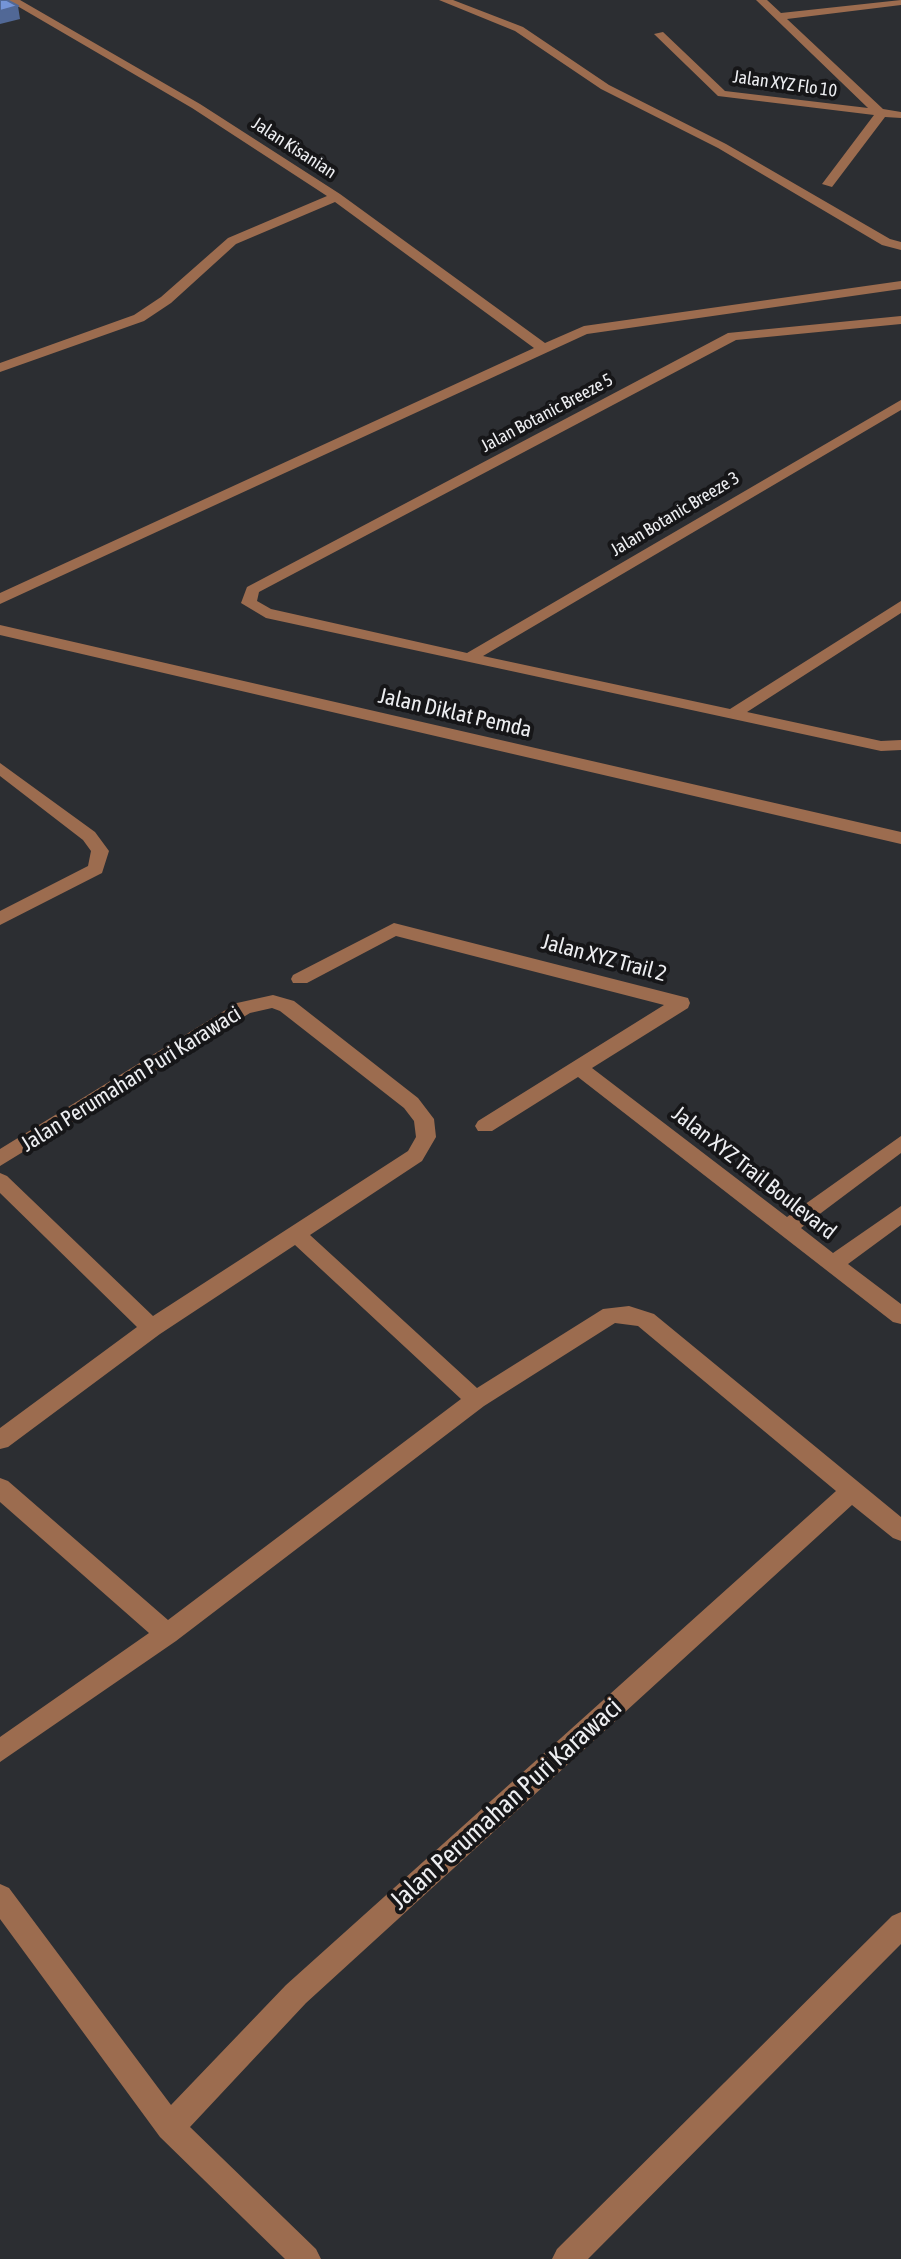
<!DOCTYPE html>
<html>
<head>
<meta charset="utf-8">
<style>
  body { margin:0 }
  canvas { display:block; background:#2c2e32 }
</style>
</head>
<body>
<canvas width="901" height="2259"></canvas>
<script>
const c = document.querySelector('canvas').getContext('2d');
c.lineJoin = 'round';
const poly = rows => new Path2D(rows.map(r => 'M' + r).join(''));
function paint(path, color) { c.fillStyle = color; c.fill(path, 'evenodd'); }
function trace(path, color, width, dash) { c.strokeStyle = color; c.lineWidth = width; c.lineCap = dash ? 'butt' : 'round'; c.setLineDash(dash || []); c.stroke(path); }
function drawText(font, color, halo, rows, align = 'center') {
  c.font = font + ' "Asap Condensed",sans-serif'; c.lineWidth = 8; c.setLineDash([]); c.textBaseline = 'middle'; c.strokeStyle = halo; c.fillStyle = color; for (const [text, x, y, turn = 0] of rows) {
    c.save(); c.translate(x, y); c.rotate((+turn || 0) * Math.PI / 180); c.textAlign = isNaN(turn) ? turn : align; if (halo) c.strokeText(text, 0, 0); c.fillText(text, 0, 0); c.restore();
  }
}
paint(poly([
  [7,0,20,0,200,104,340,194,545,343,584,326,901,281,901,289,587,334,0,604,0,593,534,348,335,202,236,244,171,303,144,321,0,372,0,363,134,315,161,297,228,238,327,196,192,108,7,0],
  [439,0,453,0,523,27,609,85,726,144,890,239,901,242,901,250,882,245,718,148,601,89,515,31,439,0],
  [756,0,767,0,781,13,901,0,901,5,787,19,883,109,901,112,901,118,885,117,832,187,822,184,874,115,718,96,654,34,663,32,725,91,868,108,756,0],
  [901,316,901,324,736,340,259,592,257,601,271,609,467,653,901,400,901,410,483,656,730,709,901,601,901,613,747,712,881,741,901,740,901,750,881,751,266,618,241,603,247,587,728,333,901,316],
  [0,625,901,832,901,844,0,635,0,625],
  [0,763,95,832,109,851,102,873,0,925,0,911,88,866,91,851,83,840,0,776,0,763],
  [394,923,688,998,690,1003,688,1008,592,1068,787,1217,901,1136,901,1153,801,1228,833,1253,901,1206,901,1225,848,1264,901,1304,901,1324,893,1322,578,1077,492,1131,478,1131,475,1126,478,1121,664,1005,396,936,307,983,293,983,291,979,293,975,394,923],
  [273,995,294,1001,418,1098,434,1119,436,1137,422,1161,310,1235,477,1388,603,1309,629,1306,654,1314,901,1517,901,1541,893,1538,852,1505,306,2003,190,2127,316,2249,321,2259,285,2259,160,2137,0,1919,0,1884,9,1888,171,2105,286,1985,836,1491,638,1326,615,1323,484,1406,176,1641,0,1762,0,1737,149,1633,0,1502,0,1478,8,1481,168,1620,461,1399,295,1245,160,1334,8,1447,0,1449,0,1428,137,1327,0,1193,0,1173,7,1176,153,1316,408,1151,416,1137,414,1121,404,1108,280,1011,272,1008,250,1013,0,1166,0,1149,237,1003,273,995],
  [901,1912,901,1944,588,2259,552,2259,557,2249,892,1916,901,1912]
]), '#9c6c4f');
paint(poly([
  [18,6,20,19,0,24,0,11]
]), '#516896');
const building = poly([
  [0,0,7,0,18,6,0,11,0,0]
]);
paint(building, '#7494d7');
trace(building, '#516896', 2);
drawText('18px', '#edeef1', '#161618', [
  ["Jalan XYZ Flo 10",785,84,8],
  ["Jalan Kisanian",294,148,33],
  ["Jalan Botanic Breeze 5",547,413,-28],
  ["Jalan Botanic Breeze 3",675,514,-31]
]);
drawText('22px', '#edeef1', '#161618', [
  ["Jalan Diklat Pemda",455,713,13],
  ["Jalan XYZ Trail 2",604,958,15],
  ["Jalan Perumahan Puri Karawaci",131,1079,-32],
  ["Jalan XYZ Trail Boulevard",754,1173,38]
]);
drawText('26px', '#edeef1', '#161618', [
  ["Jalan Perumahan Puri Karawaci",506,1804,-42]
]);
</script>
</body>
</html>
